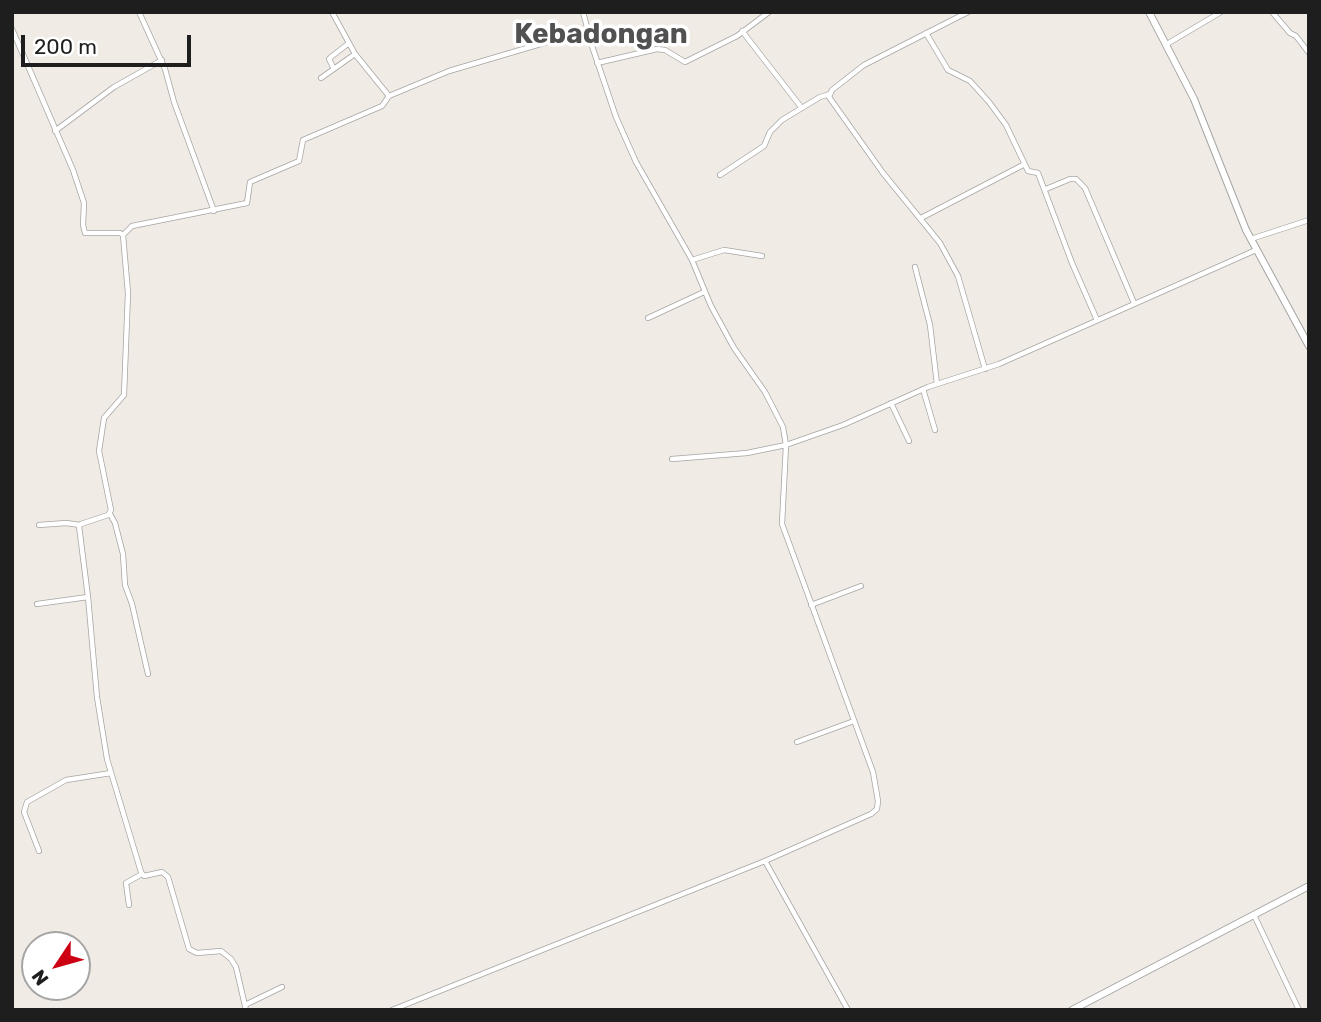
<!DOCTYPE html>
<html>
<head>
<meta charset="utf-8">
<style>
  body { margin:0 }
  #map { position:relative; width:1321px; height:1022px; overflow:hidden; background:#f0ebe4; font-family:Rubik,sans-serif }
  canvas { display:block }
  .frame { position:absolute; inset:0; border:14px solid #1e1e1e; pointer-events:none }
  .north { position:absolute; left:21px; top:931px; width:70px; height:70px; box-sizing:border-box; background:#fff; border:2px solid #a5a5a5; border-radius:50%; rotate:234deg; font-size:19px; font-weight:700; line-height:28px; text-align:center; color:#1e1e1e }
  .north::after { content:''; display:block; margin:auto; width:24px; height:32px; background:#cd0013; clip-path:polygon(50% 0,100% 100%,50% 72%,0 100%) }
  .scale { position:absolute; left:21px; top:35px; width:170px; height:32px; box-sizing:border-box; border:4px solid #1e1e1e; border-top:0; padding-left:9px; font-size:21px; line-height:24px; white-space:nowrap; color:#1e1e1e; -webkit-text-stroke:5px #fff; paint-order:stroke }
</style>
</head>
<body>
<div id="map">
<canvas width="1321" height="1022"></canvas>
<div class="frame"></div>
<div class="north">N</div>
<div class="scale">200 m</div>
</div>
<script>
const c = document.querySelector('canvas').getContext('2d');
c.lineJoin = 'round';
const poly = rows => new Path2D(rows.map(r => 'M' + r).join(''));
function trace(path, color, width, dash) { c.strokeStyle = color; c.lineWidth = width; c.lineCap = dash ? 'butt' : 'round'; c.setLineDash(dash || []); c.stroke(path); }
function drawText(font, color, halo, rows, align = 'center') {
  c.font = font + ' Rubik,sans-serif'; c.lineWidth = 7; c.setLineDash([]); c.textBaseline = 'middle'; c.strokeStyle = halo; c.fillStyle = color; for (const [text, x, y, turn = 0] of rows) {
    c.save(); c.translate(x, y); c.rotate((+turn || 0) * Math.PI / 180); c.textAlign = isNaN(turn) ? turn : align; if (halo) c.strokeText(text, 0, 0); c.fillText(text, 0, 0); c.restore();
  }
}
const minor = poly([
  [139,12,165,69,174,102,214,211],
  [332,12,355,54,389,96,449,71,588,30],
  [968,12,864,65,832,90,829,97,883,173,940,243,958,276,985,369],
  [1272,12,1290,33,1296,36,1309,53],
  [12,29,73,170,84,203,83,225,85,233,120,233,123,235],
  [742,31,801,107],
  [926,33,948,70,970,81,989,102,1006,125,1028,171,1038,173,1072,263,1097,320],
  [1167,44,1221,12],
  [597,63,657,49,665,50,685,62,737,36,769,12],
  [334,69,329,59,331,57,349,43],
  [321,78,355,54],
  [55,131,114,87,162,60],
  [720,175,764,146,770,132,782,120,820,97,830,94],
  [1046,189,1070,179,1076,179,1085,188,1134,303],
  [921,218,1023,165],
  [1251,239,1309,220],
  [692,260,724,250,762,256],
  [915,267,930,325,937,384],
  [648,318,704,292],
  [923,389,935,430],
  [891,403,909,441],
  [672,459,747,453,786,445,843,425,928,387,999,364,1256,250],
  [110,514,115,523,123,554,125,585,132,604,148,674],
  [39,525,66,523,80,525],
  [37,604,88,597],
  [811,605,861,586],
  [797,742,854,721],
  [39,851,24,812,27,802,66,780,111,773],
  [765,861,848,1010],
  [129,905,126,883,142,874],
  [1254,915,1299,1010],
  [245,1005,282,987],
  [246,1010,236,967,231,959,221,951,197,953,189,949,168,877,162,872,144,876,141,872,107,759,97,697,88,597,79,526,81,524,108,515,111,510,99,451,104,418,124,395,128,293,123,235,132,226,247,203,250,182,299,161,303,140,382,106,389,96],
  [392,1010,765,861,871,814,877,809,878,801,873,772,782,524,786,445,783,427,765,392,734,348,711,306,692,260,636,162,616,117,592,46,583,12]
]);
const tertiary = poly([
  [1149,12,1194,99,1246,230,1309,346],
  [1072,1010,1309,886]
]);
trace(minor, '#a5a5a5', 6);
trace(tertiary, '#a5a5a5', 8);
trace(minor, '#fff', 4.5);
trace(tertiary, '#fff', 6);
drawText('bold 28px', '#515151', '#fff', [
  ["Kebadongan",601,35]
]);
</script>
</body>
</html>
